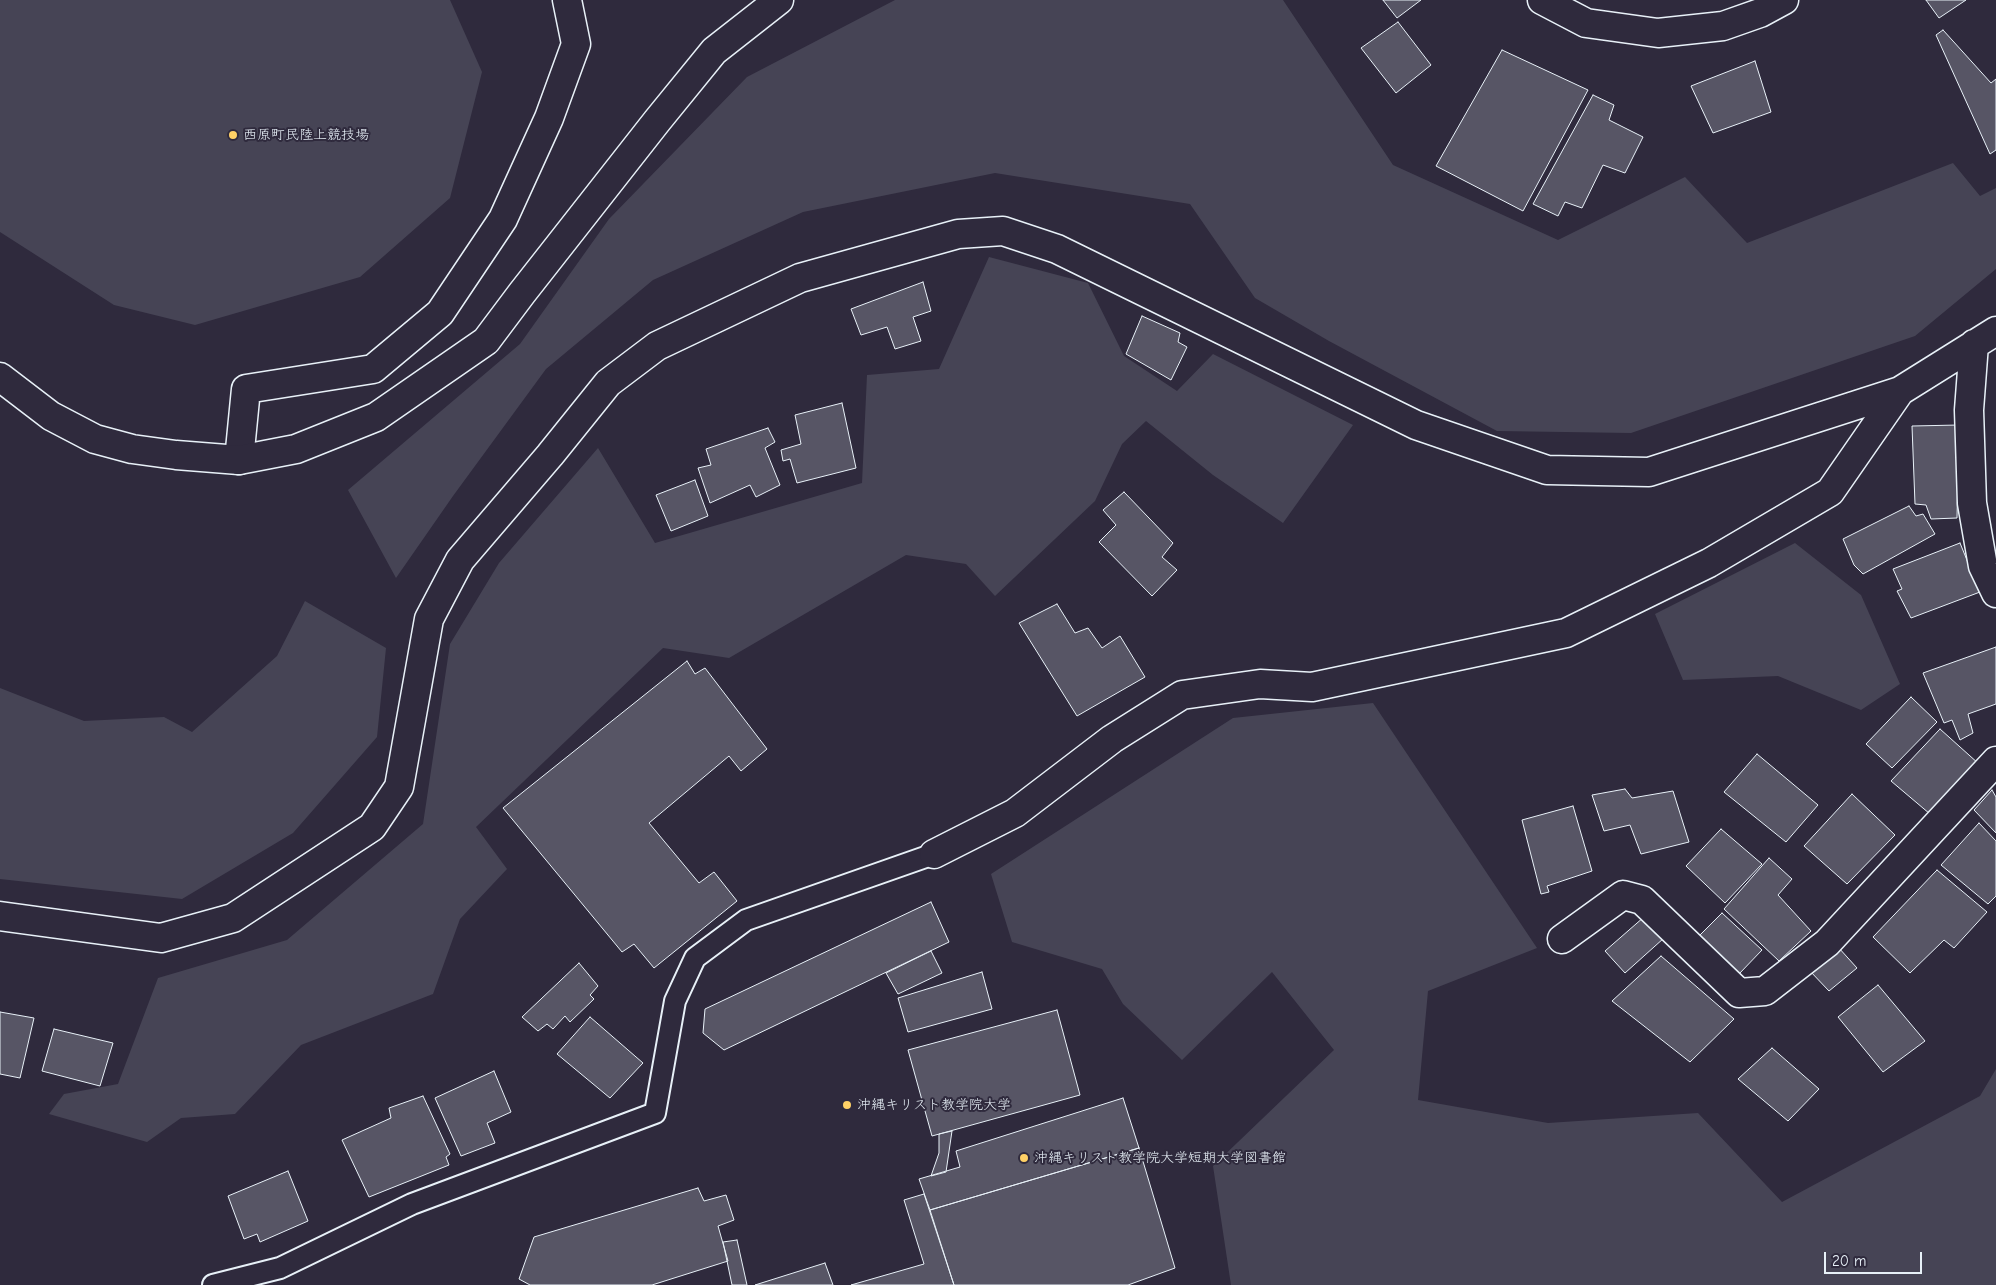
<!DOCTYPE html>
<html>
<head>
<meta charset="utf-8">
<style>
  body { margin:0 }
  #map { position:relative; width:1996px; height:1285px; overflow:hidden; background:#2f2a3d; font-family:"Comic Neue",sans-serif }
  canvas { display:block }
  .scale { position:absolute; left:1824px; top:1252px; width:98px; height:22px; box-sizing:border-box; border:2px solid #e8f1f8; border-top:0; padding-left:6px; font-size:15px; line-height:18px; white-space:nowrap; color:#e8f1f8; -webkit-text-stroke:4px #2f2a3d; paint-order:stroke }
</style>
</head>
<body>
<div id="map">
<canvas width="1996" height="1285"></canvas>
<div class="scale">20 m</div>
</div>
<script>
const c = document.querySelector('canvas').getContext('2d');
c.lineJoin = 'round';
function paint(path, color) { c.fillStyle = color; c.fill(path, 'evenodd'); }
const poly = rows => new Path2D(rows.map(r => 'M' + r).join(''));
function trace(path, color, width, dash) { c.strokeStyle = color; c.lineWidth = width; c.lineCap = dash ? 'butt' : 'round'; c.setLineDash(dash || []); c.stroke(path); }
function drawText(font, color, halo, rows, align = 'center') {
  c.font = font + ' "Comic Neue","Klee One",sans-serif'; c.lineWidth = 4; c.setLineDash([]); c.textBaseline = 'middle'; c.strokeStyle = halo; c.fillStyle = color; for (const [text, x, y, turn = 0] of rows) {
    c.save(); c.translate(x, y); c.rotate((+turn || 0) * Math.PI / 180); c.textAlign = isNaN(turn) ? turn : align; if (halo) c.strokeText(text, 0, 0); c.fillText(text, 0, 0); c.restore();
  }
}
paint(poly([
  [0,0,450,0,482,72,450,198,360,277,195,325,114,305,0,232],
  [895,0,1283,0,1393,165,1558,240,1685,177,1747,243,1953,163,1980,196,1996,188,1996,269,1915,336,1631,433,1497,431,1329,341,1255,298,1190,204,995,173,803,212,653,280,546,369,453,496,396,578,348,490,520,344,609,219,747,77],
  [989,257,1088,283,1124,356,1177,391,1213,354,1353,425,1283,523,1213,475,1146,421,1122,444,1095,501,995,596,966,564,906,555,729,658,663,648,476,827,507,869,460,919,433,994,301,1045,235,1114,181,1118,147,1142,49,1114,64,1094,118,1084,158,978,287,940,423,824,450,644,499,563,598,448,655,543,862,483,867,375,939,369],
  [1795,543,1861,595,1900,684,1861,710,1778,676,1683,680,1655,614],
  [305,601,386,648,377,737,293,833,182,899,0,879,0,688,84,721,164,717,192,732,277,656],
  [1373,703,1537,948,1428,991,1418,1100,1548,1123,1698,1113,1782,1202,1980,1096,1996,1069,1996,1285,1231,1285,1213,1166,1334,1050,1272,972,1182,1060,1123,1004,1102,969,1012,942,991,874,1233,718]
]), '#464455');
const building = poly([
  [1383,0,1421,0,1397,18,1383,0],
  [1926,0,1966,0,1939,18,1926,0],
  [1398,22,1431,65,1396,93,1361,48,1398,22],
  [1943,30,1991,83,1996,79,1996,150,1990,154,1936,35,1943,30],
  [1502,50,1588,90,1523,211,1436,166,1502,50],
  [1755,61,1771,112,1713,133,1691,86,1755,61],
  [1593,95,1614,105,1609,120,1643,137,1625,173,1603,165,1582,208,1565,202,1558,216,1533,204,1593,95],
  [923,282,931,311,913,317,921,341,895,349,887,327,861,335,851,309,923,282],
  [1142,316,1180,333,1178,342,1187,347,1171,380,1126,354,1142,316],
  [842,403,856,468,797,483,790,459,783,461,781,450,801,444,795,415,842,403],
  [1959,425,1957,518,1931,519,1926,505,1915,504,1912,426,1959,425],
  [768,428,775,442,765,448,780,485,756,497,750,485,710,503,698,468,711,465,706,449,768,428],
  [695,480,708,516,671,531,656,495,695,480],
  [1124,492,1173,543,1162,557,1177,570,1152,596,1099,542,1116,525,1103,510,1124,492],
  [1909,506,1916,516,1923,514,1935,534,1863,574,1854,565,1843,539,1909,506],
  [1960,543,1980,592,1911,618,1897,591,1902,589,1893,569,1960,543],
  [1057,604,1075,633,1088,628,1102,648,1120,636,1145,677,1077,716,1019,623,1057,604],
  [1996,647,1996,704,1968,714,1973,733,1960,740,1952,720,1944,723,1923,673,1996,647],
  [687,661,695,674,705,668,767,749,741,771,729,756,649,823,699,883,714,872,737,901,654,968,634,944,622,952,503,808,687,661],
  [1911,697,1937,722,1892,768,1866,744,1911,697],
  [1940,729,1979,764,1930,814,1891,781,1940,729],
  [1757,754,1818,805,1786,842,1724,792,1757,754],
  [1625,789,1632,798,1673,791,1689,842,1641,854,1630,825,1604,831,1592,795,1625,789],
  [1992,790,1996,797,1996,833,1974,810,1992,790],
  [1852,794,1895,835,1847,884,1804,846,1852,794],
  [1573,806,1592,871,1547,886,1549,892,1541,894,1522,820,1573,806],
  [1979,823,1996,841,1996,896,1988,904,1941,865,1979,823],
  [1721,829,1762,864,1725,903,1686,866,1721,829],
  [1769,858,1792,879,1778,895,1811,931,1779,961,1724,909,1769,858],
  [1937,870,1987,912,1954,948,1944,940,1910,973,1873,937,1937,870],
  [931,902,949,942,724,1050,703,1033,705,1009,931,902],
  [1722,913,1762,950,1739,974,1697,938,1722,913],
  [1644,917,1664,938,1625,973,1605,951,1644,917],
  [1838,947,1857,968,1829,991,1809,970,1838,947],
  [931,951,942,973,898,994,886,973,931,951],
  [1661,956,1734,1019,1690,1062,1612,1001,1661,956],
  [579,963,598,986,590,995,594,999,570,1022,565,1016,553,1029,547,1024,538,1031,522,1017,579,963],
  [982,972,992,1009,908,1032,898,998,982,972],
  [1878,985,1925,1041,1883,1072,1838,1017,1878,985],
  [1057,1010,1080,1095,932,1136,908,1050,1057,1010],
  [0,1012,34,1018,20,1078,0,1074,0,1012],
  [590,1017,643,1063,610,1098,557,1054,590,1017],
  [54,1029,113,1043,100,1086,42,1071,54,1029],
  [1772,1048,1819,1089,1788,1121,1738,1079,1772,1048],
  [494,1071,511,1112,487,1123,495,1143,461,1156,435,1098,494,1071],
  [423,1096,450,1154,446,1157,449,1165,369,1197,342,1140,391,1118,389,1108,423,1096],
  [1123,1098,1139,1148,930,1210,919,1179,960,1167,956,1151,1123,1098],
  [952,1131,946,1172,931,1176,939,1153,939,1134,952,1131],
  [1139,1148,1175,1268,1128,1285,954,1285,930,1210,1139,1148],
  [288,1171,308,1221,260,1242,257,1234,244,1239,228,1196,288,1171],
  [698,1188,704,1201,726,1195,734,1220,718,1226,728,1261,652,1285,530,1285,519,1279,534,1237,698,1188],
  [924,1194,954,1285,851,1285,924,1264,904,1200,924,1194],
  [737,1240,747,1285,732,1285,723,1242,737,1240],
  [825,1263,833,1285,755,1285,825,1263]
]);
paint(building, '#575565');
trace(building, '#e8f1f8', 1);
const service = poly([
  [213,1285,280,1268,412,1204,655,1113,675,1001,695,958,746,920,934,854]
]);
const pedestrian = poly([
  [239,460,246,389,373,369,440,313,503,219,549,118,576,44,567,0]
]);
const minor = poly([
  [1974,344,1969,410,1972,503,1983,566,1996,593],
  [934,854,1015,813,1112,739,1182,695,1260,684,1312,687,1566,633,1709,563,1830,492,1900,391],
  [0,916,161,938,233,918,372,827,399,787,429,619,460,560,550,455,608,383,657,346,800,278,958,234,1003,231,1057,249,1416,425,1547,470,1649,472,1900,391,1996,331],
  [1562,939,1623,895,1642,900,1739,993,1765,991,1827,943,1996,761]
]);
const tertiary = poly([
  [0,377,51,416,95,439,132,449,176,455,239,460,296,449,376,417,486,341,522,293,657,121,714,51,779,0]
]);
const primary = poly([
  [1542,0,1586,23,1658,33,1723,26,1760,13,1784,0]
]);
trace(service, '#e8f1f8', 24);
trace(pedestrian, '#e8f1f8', 31);
trace(minor, '#e8f1f8', 31);
trace(tertiary, '#e8f1f8', 31);
trace(primary, '#e8f1f8', 31);
trace(service, '#2f2a3d', 20);
trace(pedestrian, '#2f2a3d', 28);
trace(minor, '#2f2a3d', 28);
trace(tertiary, '#2f2a3d', 28);
trace(primary, '#2f2a3d', 28);
for (const [x, y, r, color] of [
  [233,135,5,"#ffd166"],
  [847,1105,5,"#ffd166"],
  [1024,1158,5,"#ffd166"]
]) { const dot = new Path2D(); dot.arc(x, y, r, 0, 2 * Math.PI); c.fillStyle = color; c.fill(dot); trace(dot, '#2f2a3d', 2); }
drawText('14px', '#e8f1f8', '#2f2a3d', [
  ["西原町民陸上競技場",243,135],
  ["沖縄キリスト教学院大学",857,1105],
  ["沖縄キリスト教学院大学短期大学図書館",1034,1158]
], 'left');
</script>
</body>
</html>
